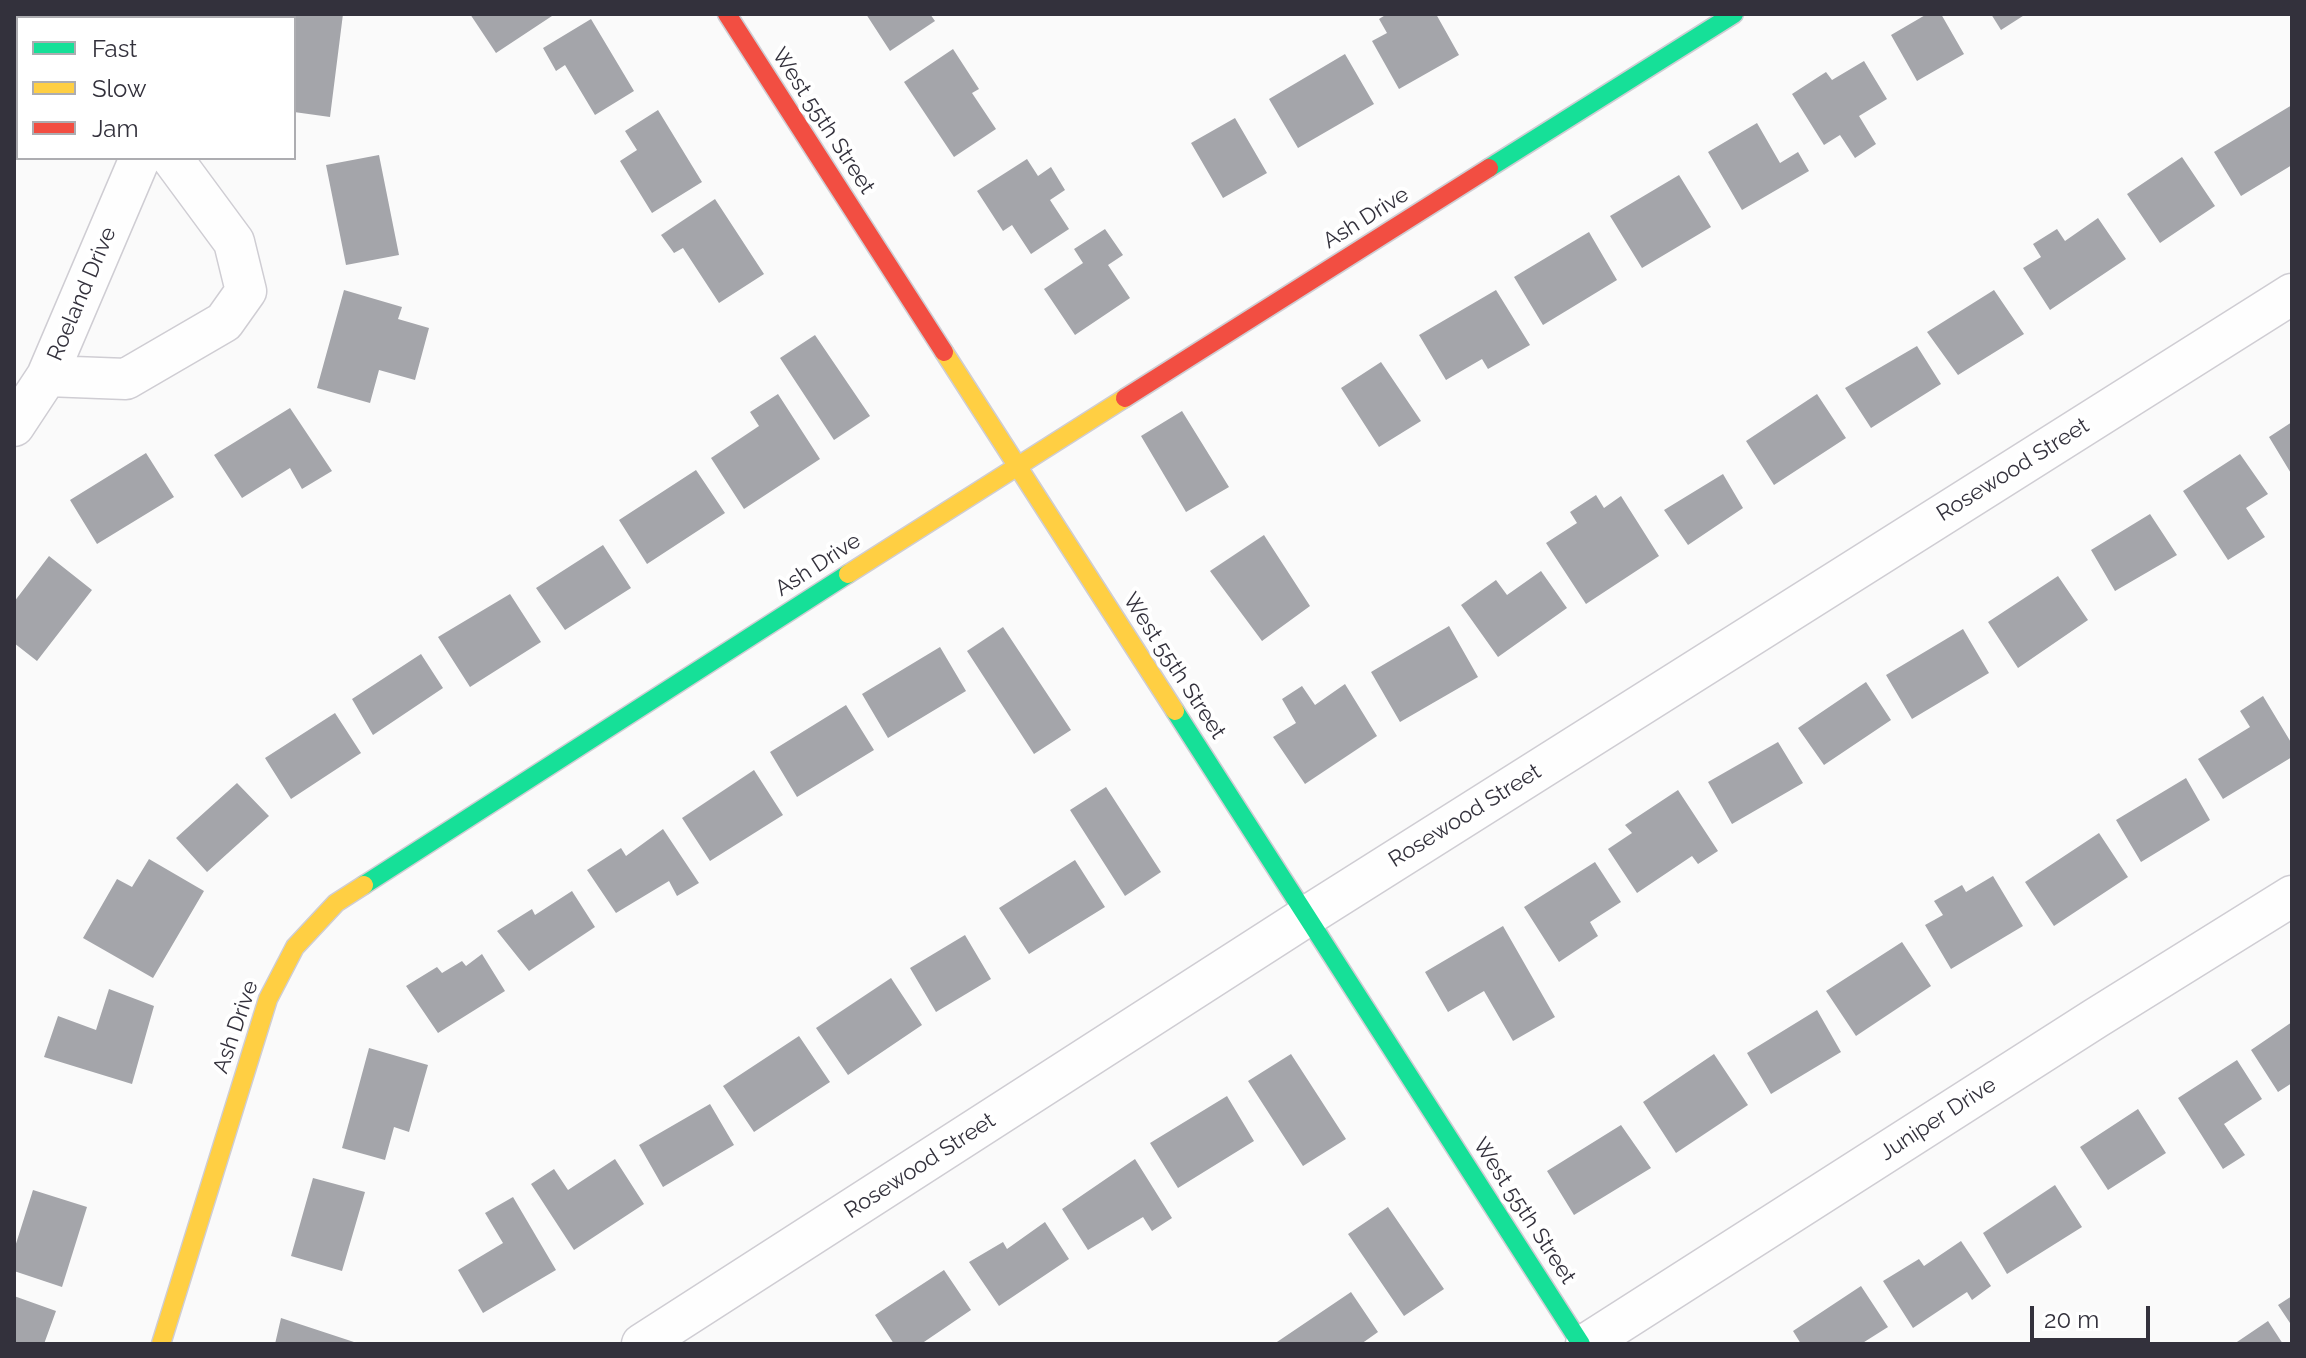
<!DOCTYPE html>
<html>
<head>
<meta charset="utf-8">
<style>
  body { margin:0 }
  #map { position:relative; width:2306px; height:1358px; overflow:hidden; background:#fafafa; font-family:Raleway,sans-serif }
  canvas { display:block }
  .frame { position:absolute; inset:0; border:16px solid #33313c; pointer-events:none }
  .legend { position:absolute; left:16px; top:16px; width:280px; height:144px; box-sizing:border-box; background:#fff; border:2px solid #adadb1; margin:0; padding:10px 14px; list-style:none; font-size:24px; color:#33313c }
  .legend li { display:flex; align-items:center; gap:16px; height:40px }
  .legend b { width:40px; border:2px solid #adadb1 }
  .scale { position:absolute; left:2030px; top:1306px; width:120px; height:36px; box-sizing:border-box; border:4px solid #33313c; border-top:0; padding-left:10px; font-size:24px; line-height:28px; white-space:nowrap; color:#33313c; -webkit-text-stroke:6px #fff; paint-order:stroke }
</style>
</head>
<body>
<div id="map">
<canvas width="2306" height="1358"></canvas>
<div class="frame"></div>
<ul class="legend">
<li><b style="height:10px;background:#16e098"></b>Fast</li>
<li><b style="height:10px;background:#ffcf43"></b>Slow</li>
<li><b style="height:10px;background:#f24e42"></b>Jam</li>
</ul>
<div class="scale">20 m</div>
</div>
<script>
const c = document.querySelector('canvas').getContext('2d');
c.lineJoin = 'round';
function paint(path, color) { c.fillStyle = color; c.fill(path, 'evenodd'); }
const poly = rows => new Path2D(rows.map(r => 'M' + r).join(''));
function trace(path, color, width, dash) { c.strokeStyle = color; c.lineWidth = width; c.lineCap = dash ? 'butt' : 'round'; c.setLineDash(dash || []); c.stroke(path); }
function drawText(font, color, halo, rows, align = 'center') {
  c.font = font + ' Raleway,sans-serif'; c.lineWidth = 8; c.setLineDash([]); c.textBaseline = 'middle'; c.strokeStyle = halo; c.fillStyle = color; for (const [text, x, y, turn = 0] of rows) {
    c.save(); c.translate(x, y); c.rotate((+turn || 0) * Math.PI / 180); c.textAlign = isNaN(turn) ? turn : align; if (halo) c.strokeText(text, 0, 0); c.fillText(text, 0, 0); c.restore();
  }
}
paint(poly([
  [27,14,76,14,75,18,25,18],
  [285,14,343,14,330,117,294,112,294,18,284,18],
  [470,14,555,14,496,53],
  [866,14,930,14,935,21,890,51],
  [1387,14,1436,14,1459,55,1399,89,1372,41,1387,33,1379,19],
  [1927,14,1941,14,1964,54,1917,81,1891,35],
  [1991,14,2026,14,2001,30],
  [591,19,634,91,595,115,565,65,556,71,543,48],
  [953,49,979,89,972,93,996,129,954,157,904,82],
  [1345,54,1374,104,1298,148,1269,99],
  [1864,61,1887,99,1859,116,1876,144,1855,158,1840,135,1824,145,1792,94,1826,72,1832,80],
  [2292,105,2292,165,2241,196,2214,152],
  [658,110,702,182,652,213,620,161,637,150,625,131],
  [1235,118,1267,173,1223,198,1191,143],
  [1757,123,1780,163,1798,152,1809,171,1742,210,1708,152],
  [379,155,399,255,346,265,326,165],
  [2182,157,2215,206,2160,243,2127,194],
  [1027,159,1038,176,1051,167,1065,190,1050,200,1069,229,1031,254,1012,225,1003,231,977,191],
  [1679,175,1711,227,1642,268,1610,216],
  [715,199,764,274,719,303,683,248,674,253,661,235],
  [2098,218,2126,259,2050,310,2023,268,2041,257,2033,244,2057,229,2065,241],
  [1105,229,1123,255,1108,265,1130,298,1075,335,1044,289,1083,263,1074,249],
  [1589,232,1617,280,1543,325,1514,277],
  [344,290,402,307,398,319,429,328,415,380,379,370,370,403,317,388],
  [1496,290,1530,345,1488,369,1482,359,1446,380,1419,335],
  [1994,290,2024,334,1958,375,1927,332],
  [815,335,870,416,834,440,780,358],
  [1917,346,1941,384,1871,428,1845,388],
  [1381,362,1421,421,1379,447,1341,388],
  [778,394,820,459,744,509,711,458,759,426,750,412],
  [1817,394,1846,438,1774,485,1746,441],
  [290,408,332,471,302,489,290,468,242,498,214,455],
  [1182,411,1229,487,1186,512,1141,436],
  [2292,422,2292,475,2269,437],
  [146,453,174,497,97,544,70,500],
  [2240,454,2268,494,2246,508,2265,537,2228,560,2183,491],
  [696,470,725,513,647,564,619,520],
  [1723,474,1743,508,1688,545,1664,510],
  [1596,495,1604,508,1621,496,1659,556,1586,604,1546,543,1577,523,1570,512],
  [2150,514,2177,555,2115,591,2091,550],
  [1264,535,1310,606,1262,641,1210,571],
  [603,545,631,588,565,630,536,588],
  [49,556,92,590,37,661,14,643,14,602],
  [1541,571,1567,608,1498,657,1461,605,1496,580,1507,595],
  [2058,576,2088,620,2018,668,1988,622],
  [510,594,541,642,470,687,438,637],
  [1449,626,1478,677,1400,722,1371,672],
  [1003,627,1071,730,1034,754,967,651],
  [1963,629,1989,673,1912,719,1886,675],
  [940,647,966,691,888,738,862,694],
  [421,654,443,688,373,735,352,699],
  [1866,682,1891,720,1824,765,1798,728],
  [1345,684,1377,736,1305,784,1273,737,1296,723,1282,699,1302,686,1315,705],
  [2263,696,2292,744,2292,757,2223,799,2198,759,2250,727,2240,711],
  [846,705,874,750,797,797,770,752],
  [335,713,361,753,291,799,265,758],
  [1778,742,1803,783,1732,824,1708,782],
  [754,770,783,815,710,861,682,818],
  [2186,778,2210,820,2141,862,2116,820],
  [237,783,269,816,207,872,176,838],
  [1106,787,1161,872,1125,896,1070,810],
  [1678,790,1718,851,1698,864,1692,856,1637,893,1608,849,1632,833,1625,825],
  [663,829,699,883,677,896,669,881,616,913,587,870,621,848,626,856],
  [2099,833,2128,877,2054,926,2025,882],
  [149,859,204,891,153,978,83,938,117,879,132,887],
  [1075,860,1105,907,1029,954,999,908],
  [1595,862,1621,902,1590,922,1598,936,1559,962,1524,907],
  [1993,876,2023,926,1951,969,1925,925,1943,915,1934,901,1962,885,1966,892],
  [572,891,595,927,529,971,497,931,532,909,535,915],
  [1503,926,1555,1017,1513,1041,1484,991,1448,1012,1425,972],
  [965,935,991,979,936,1012,910,968],
  [1902,942,1931,986,1856,1036,1826,991],
  [482,954,505,991,438,1033,406,986,437,967,442,973,462,961,466,966],
  [891,978,922,1025,848,1075,816,1028],
  [109,989,154,1006,132,1084,44,1057,58,1016,96,1030],
  [1817,1010,1841,1052,1771,1094,1747,1053],
  [2292,1022,2292,1083,2278,1092,2251,1050],
  [799,1036,830,1082,754,1132,723,1086],
  [369,1048,428,1065,409,1132,394,1127,385,1160,342,1148],
  [1291,1054,1346,1139,1303,1166,1248,1081],
  [1714,1054,1748,1105,1676,1153,1643,1102],
  [2237,1060,2262,1099,2224,1124,2245,1155,2223,1169,2178,1098],
  [1227,1096,1254,1141,1178,1188,1150,1143],
  [710,1104,734,1145,663,1187,639,1145],
  [2138,1109,2166,1153,2108,1190,2080,1147],
  [1621,1125,1651,1168,1574,1215,1547,1171],
  [615,1159,644,1204,574,1250,531,1184,554,1169,568,1190],
  [1135,1159,1172,1218,1152,1231,1143,1217,1088,1250,1062,1209],
  [313,1178,365,1192,342,1271,291,1256],
  [2055,1185,2082,1227,2007,1274,1983,1233],
  [33,1190,87,1207,62,1287,14,1271,14,1250],
  [513,1197,556,1270,483,1313,458,1270,503,1243,485,1213],
  [1388,1207,1444,1289,1404,1316,1348,1234],
  [1045,1222,1069,1259,999,1306,969,1262,1003,1242,1007,1249],
  [1961,1241,1991,1286,1972,1300,1967,1292,1913,1328,1883,1281,1919,1259,1924,1266],
  [944,1270,971,1310,921,1344,894,1344,875,1315],
  [1861,1286,1888,1327,1861,1344,1801,1344,1793,1331],
  [1351,1292,1378,1332,1361,1344,1274,1344],
  [14,1296,56,1311,44,1344,14,1344],
  [2292,1296,2292,1326,2278,1305],
  [281,1318,357,1343,357,1344,275,1344],
  [2268,1321,2283,1344,2234,1344]
]), '#a4a5aa');
const street = poly([
  [189,18,190,14],
  [47,376,126,379,224,322,246,291,234,242,172,158],
  [14,426,47,376,140,158],
  [642,1344,1307,916,2292,294],
  [1586,1344,2096,1018,2292,896]
]);
const fast = poly([
  [1489,168,1734,14],
  [1175,711,1581,1344],
  [364,885,848,574]
]);
const slow = poly([
  [944,352,1175,711],
  [848,574,1125,398],
  [161,1344,268,999,295,947,336,903,364,885]
]);
const jam = poly([
  [727,14,944,352],
  [1125,398,1489,168]
]);
trace(street, '#cfcdd3', 43);
trace(fast, '#cfcdd3', 21);
trace(slow, '#cfcdd3', 21);
trace(jam, '#cfcdd3', 21);
trace(street, '#fefefe', 40);
trace(fast, '#16e098', 18);
trace(slow, '#ffcf43', 18);
trace(jam, '#f24e42', 18);
drawText('22px', '#33313c', '#fff', [
  ["West 55th Street",823,121,57],
  ["Ash Drive",1366,218,-32],
  ["Roeland Drive",82,294,-67],
  ["Rosewood Street",2013,470,-32],
  ["Ash Drive",818,565,-33],
  ["West 55th Street",1174,666,57],
  ["Rosewood Street",1465,816,-32],
  ["Ash Drive",236,1027,-71],
  ["Juniper Drive",1938,1119,-33],
  ["Rosewood Street",920,1166,-33],
  ["West 55th Street",1524,1211,57]
]);
</script>
</body>
</html>
